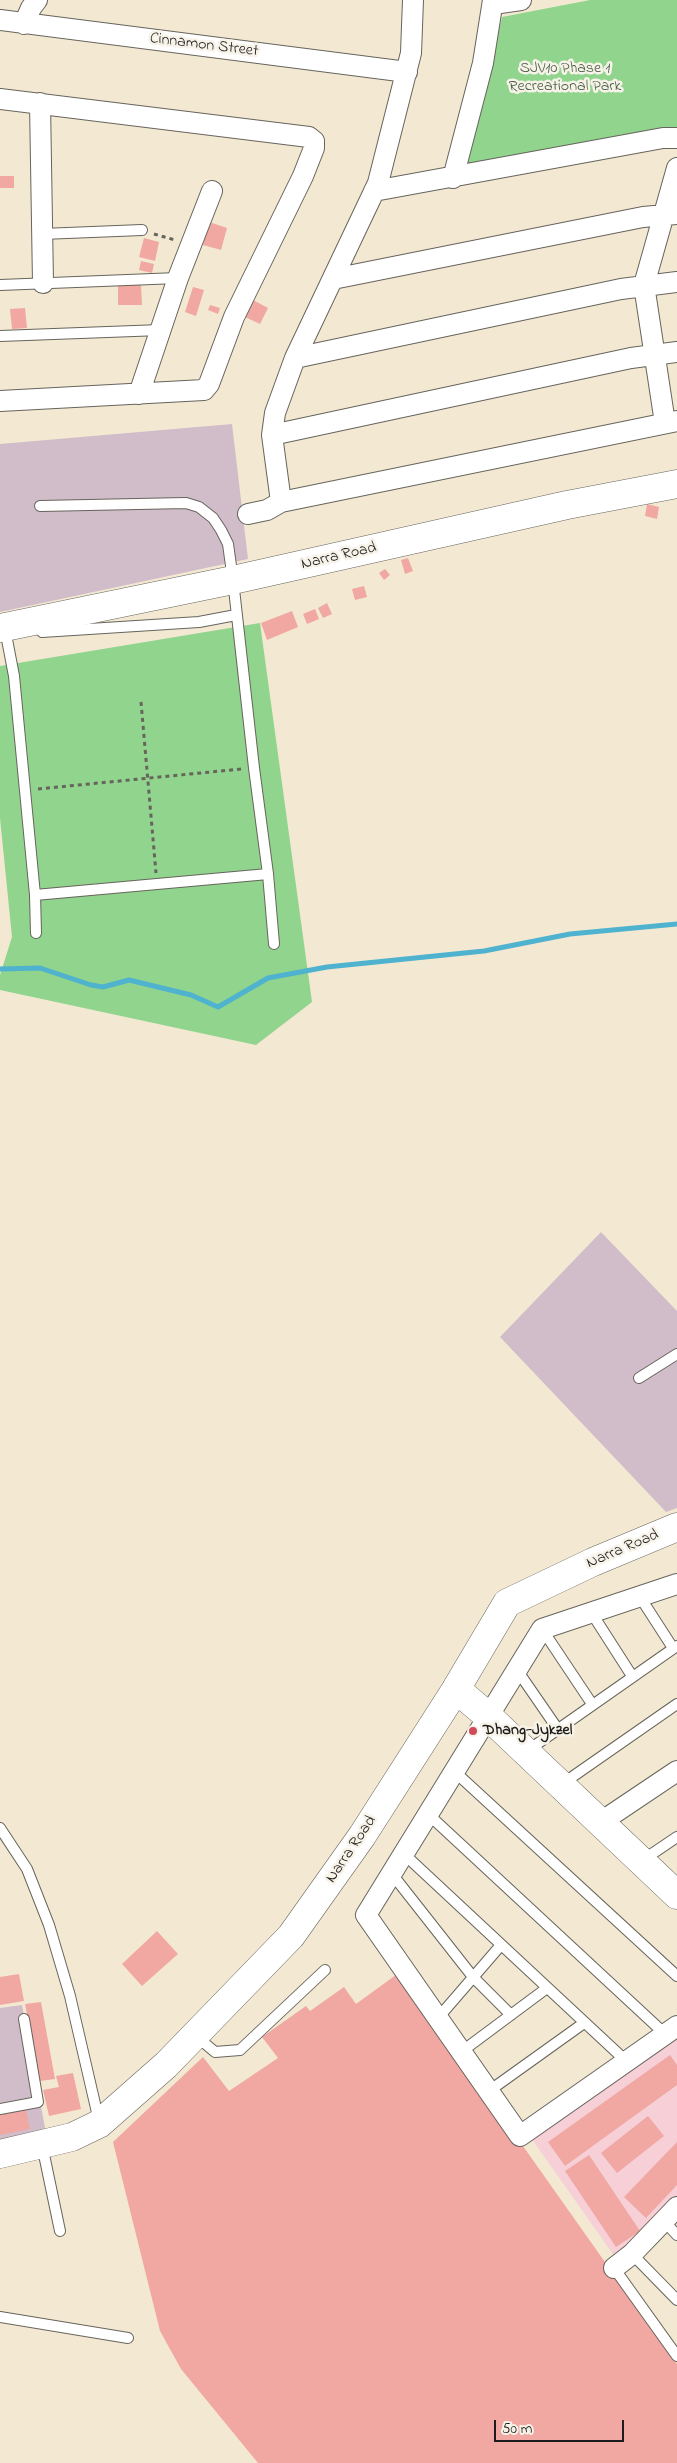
<!DOCTYPE html>
<html>
<head>
<meta charset="utf-8">
<style>
  body { margin:0 }
  #map { position:relative; width:677px; height:2463px; overflow:hidden; background:#f3e9d3; font-family:"Indie Flower",sans-serif }
  canvas { display:block }
  .scale { position:absolute; left:494px; top:2420px; width:130px; height:22px; box-sizing:border-box; border:2px solid #1c1c1c; border-top:0; padding-left:6px; font-size:15px; line-height:18px; white-space:nowrap; color:#1c1c1c; -webkit-text-stroke:4px #f7f3e8; paint-order:stroke }
</style>
</head>
<body>
<div id="map">
<canvas width="677" height="2463"></canvas>
<div class="scale">50 m</div>
</div>
<script>
const c = document.querySelector('canvas').getContext('2d');
c.lineJoin = 'round';
function paint(path, color) { c.fillStyle = color; c.fill(path, 'evenodd'); }
const poly = rows => new Path2D(rows.map(r => 'M' + r).join(''));
function trace(path, color, width, dash) { c.strokeStyle = color; c.lineWidth = width; c.lineCap = dash ? 'butt' : 'round'; c.setLineDash(dash || []); c.stroke(path); }
function drawText(font, color, halo, rows, align = 'center') {
  c.font = font + ' "Indie Flower",sans-serif'; c.lineWidth = 5; c.setLineDash([]); c.textBaseline = 'middle'; c.strokeStyle = halo; c.fillStyle = color; for (const [text, x, y, turn = 0] of rows) {
    c.save(); c.translate(x, y); c.rotate((+turn || 0) * Math.PI / 180); c.textAlign = isNaN(turn) ? turn : align; if (halo) c.strokeText(text, 0, 0); c.fillText(text, 0, 0); c.restore();
  }
}
paint(poly([
  [677,2034,677,2196,629,2247,615,2257,531,2138]
]), '#f6cfd7');
paint(poly([
  [232,424,248,559,0,612,0,444],
  [601,1232,677,1311,677,1508,666,1512,500,1337],
  [22,2005,46,2133,0,2142,0,2008]
]), '#d1bdc9');
paint(poly([
  [590,0,677,0,677,131,464,172,502,17],
  [260,623,312,1002,256,1045,0,990,0,975,12,937,0,818,0,666]
]), '#90d48d');
trace(poly([
  [0,969,40,968,91,985,103,987,129,980,191,995,218,1007,268,978,327,967,484,951,570,934,677,924]
]), '#4fb2ce', 5);
paint(poly([
  [0,176,14,176,14,188,0,188],
  [209,222,227,228,221,250,203,245],
  [144,238,159,242,155,261,139,257],
  [141,261,154,264,152,273,139,270],
  [118,285,141,285,142,305,118,305],
  [193,287,204,290,196,316,185,312],
  [251,299,268,308,260,324,243,316],
  [210,305,220,308,218,314,208,310],
  [25,308,27,328,12,329,10,309],
  [647,504,659,507,657,519,645,516],
  [408,558,413,571,405,574,401,560],
  [385,569,390,575,384,580,379,573],
  [364,586,367,597,355,600,352,589],
  [327,603,332,614,323,618,318,608],
  [315,609,319,619,307,624,303,614],
  [292,611,298,627,267,640,261,623],
  [157,1931,178,1954,142,1986,122,1964],
  [400,1972,677,2364,677,2463,258,2463,181,2369,160,2331,113,2142,203,2057,229,2091,278,2058,262,2037,306,2006,310,2011,344,1987,356,2004],
  [19,1974,24,2001,0,2005,0,1977],
  [41,2002,55,2079,40,2081,25,2004],
  [670,2055,677,2065,677,2085,565,2166,548,2142],
  [73,2073,81,2109,49,2116,43,2090,59,2087,56,2076],
  [26,2110,30,2129,0,2135,0,2115],
  [648,2116,664,2136,617,2173,601,2153],
  [677,2142,677,2185,646,2218,624,2197],
  [589,2155,640,2231,616,2247,565,2171]
]), '#f1a7a2');
const lane = poly([
  [42,234,142,230],
  [0,285,178,278],
  [0,336,161,330],
  [40,506,186,503,199,507,213,518,221,530,228,544,233,580,254,768,268,874,274,944],
  [5,629,14,676,35,895,36,933],
  [42,632,199,622,236,615],
  [35,895,268,874],
  [639,1378,677,1354],
  [640,1597,673,1648],
  [591,1612,632,1676],
  [542,1629,592,1704],
  [517,1670,557,1728],
  [527,1751,677,1646],
  [455,1772,677,1976],
  [562,1784,677,1704],
  [429,1815,665,2034],
  [0,1828,27,1869,49,1925,70,1996,99,2121],
  [404,1854,625,2060],
  [643,1860,677,1837],
  [392,1874,473,1977,511,2015],
  [438,2018,501,1945],
  [196,2036,215,2052,240,2050,325,1970],
  [461,2052,547,1988],
  [489,2091,584,2023],
  [0,2109,38,2102,24,2019],
  [42,2145,60,2231],
  [664,2221,677,2235],
  [632,2254,677,2300],
  [614,2268,677,2356],
  [0,2317,128,2338]
]);
const street = poly([
  [493,4,521,0],
  [0,20,407,72],
  [24,24,31,8,37,0],
  [0,99,309,137,314,141,314,148,303,176,234,317,209,384,204,390,0,401],
  [40,103,43,283],
  [453,178,483,63,493,0],
  [374,191,663,138,677,138],
  [333,279,643,217,677,214],
  [295,358,621,289,677,282],
  [139,394,178,278,212,191],
  [665,423,644,285,677,168],
  [272,435,631,358,677,352],
  [281,502,272,435,275,413,295,358,378,183,411,53,413,0],
  [248,514,267,510,281,502,677,421],
  [677,1584,542,1629,366,1915,520,2136,677,2026],
  [601,1822,677,1771],
  [614,2268,632,2254,677,2207]
]);
const secondary = poly([
  [0,628,233,580,567,505,677,484],
  [456,1689,489,1717,677,1895],
  [0,2154,72,2137,99,2124,166,2065,291,1936,362,1836,456,1689,507,1603,593,1562,677,1527]
]);
trace(lane, '#67645c', 12);
trace(street, '#67645c', 22);
trace(secondary, '#67645c', 29);
trace(poly([
  [154,234,175,240],
  [141,702,156,873],
  [38,789,241,769]
]), '#67645c', 3, [4, 4]);
trace(lane, '#fff', 10);
trace(street, '#fff', 20);
trace(secondary, '#fff', 28);
for (const [x, y, r, color] of [
  [473,1731,5,"#d1495b"]
]) { const dot = new Path2D(); dot.arc(x, y, r, 0, 2 * Math.PI); c.fillStyle = color; c.fill(dot); trace(dot, '#f7f3e8', 2); }
drawText('16px', '#1c1c1c', '#f7f3e8', [
  ["Cinnamon Street",204,46,7],
  ["Narra Road",339,557,-13],
  ["Narra Road",623,1550,-23],
  ["Narra Road",352,1850,-56]
]);
drawText('16px', '#455c44', '#f7f3e8', [
  ["SJV10 Phase 1",565,69],
  ["Recreational Park",565,87]
]);
drawText('bold 16px', '#1c1c1c', '#f7f3e8', [
  ["Dhang-Jykzel",483,1731]
], 'left');
</script>
</body>
</html>
